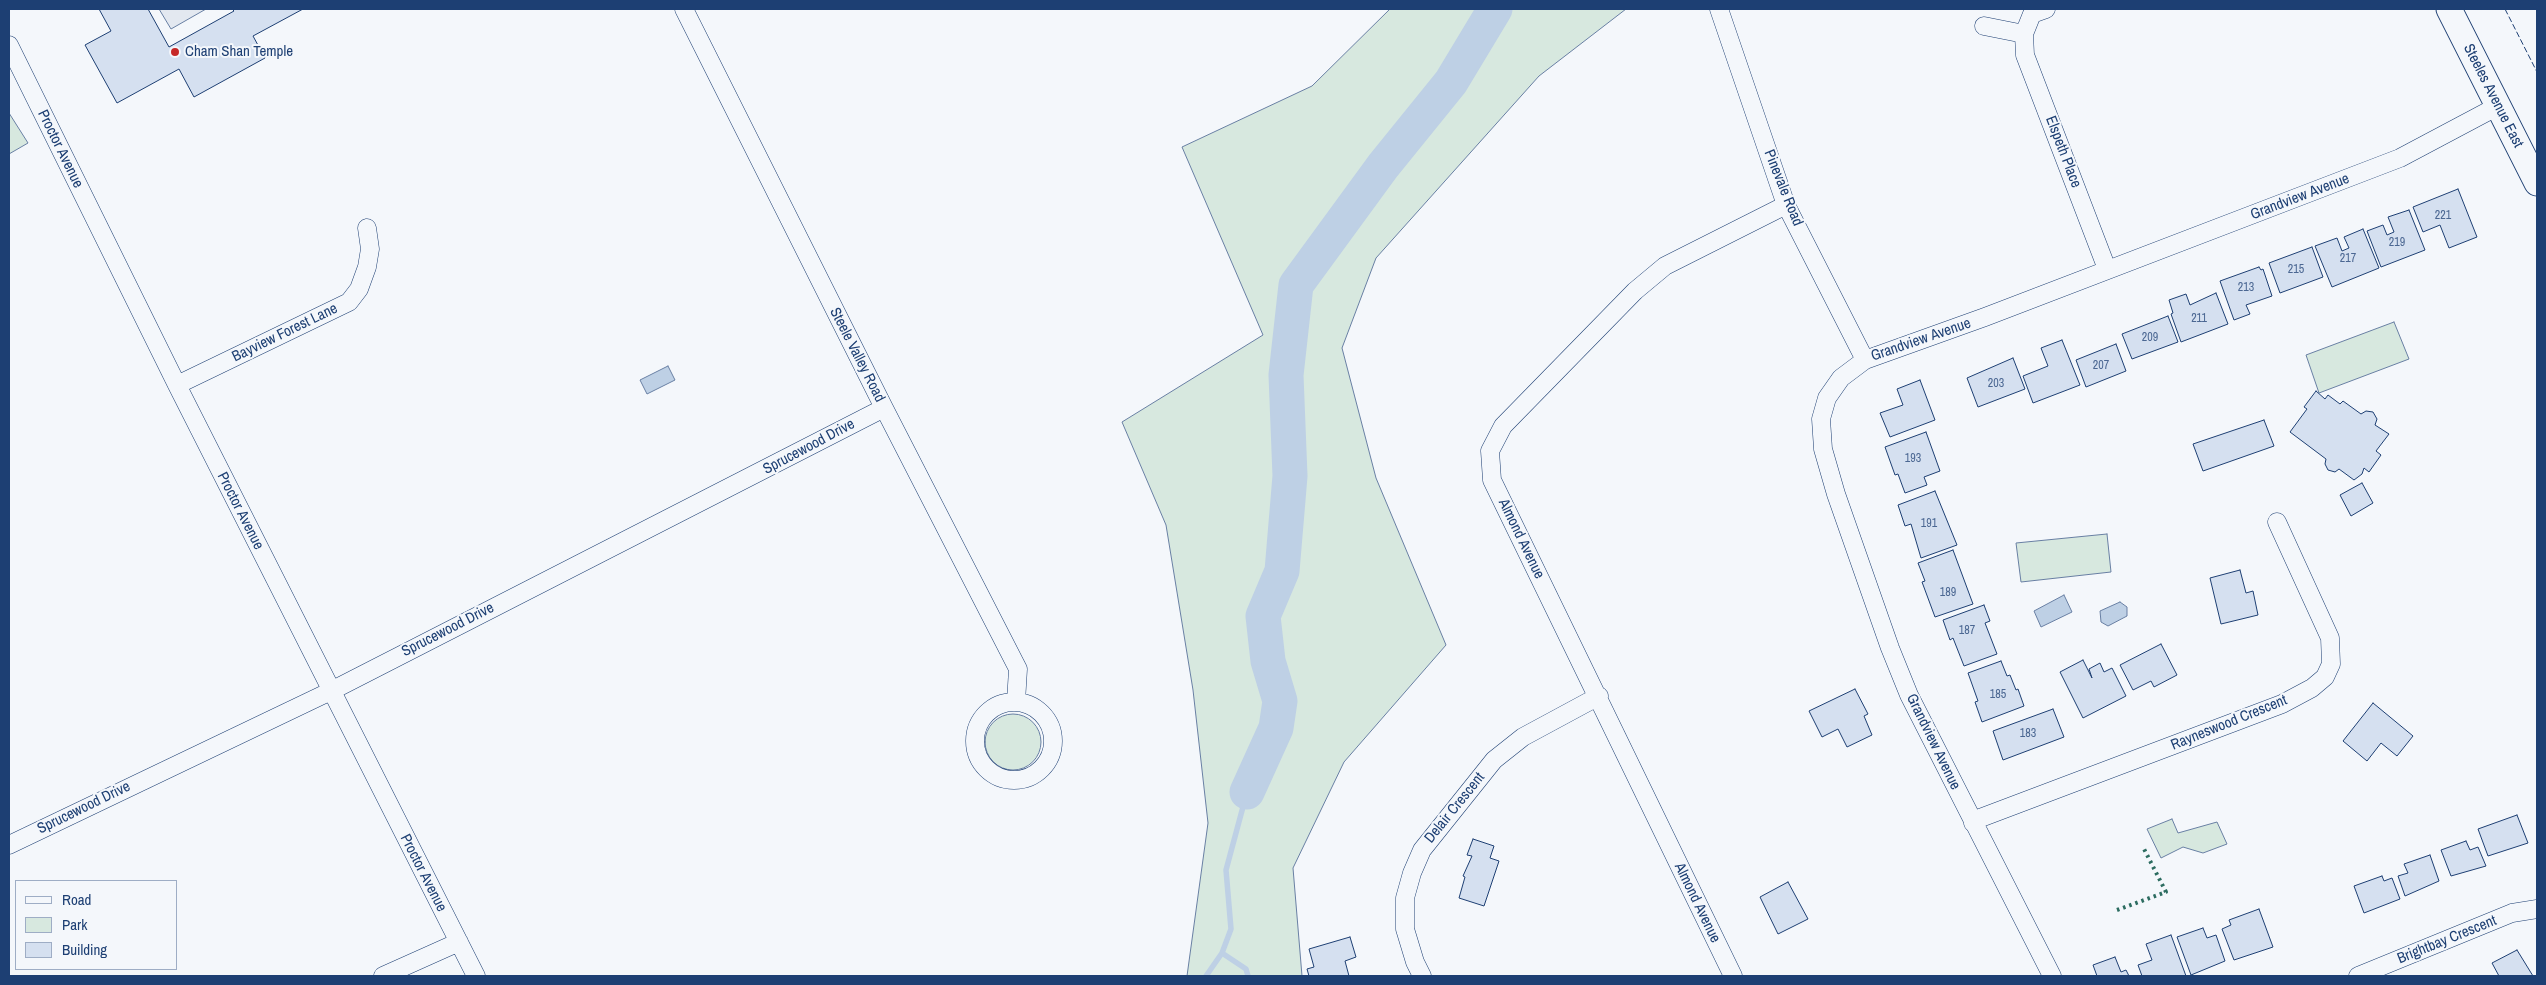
<!DOCTYPE html>
<html>
<head>
<meta charset="utf-8">
<style>
  body { margin:0 }
  #map { position:relative; width:2546px; height:985px; overflow:hidden; background:#f4f7fb; font-family:"Archivo Narrow",sans-serif }
  canvas { display:block }
  .frame { position:absolute; inset:0; border:10px solid #1d3f73; pointer-events:none }
  .legend { position:absolute; left:15px; top:880px; width:162px; height:90px; box-sizing:border-box; background:#f4f7fb; border:1px solid #9eadc5; margin:0; padding:6px 9px; list-style:none; font-size:15px; color:#1d3f73 }
  .legend li { display:flex; align-items:center; gap:10px; height:25px }
  .legend b { width:25px; border:1px solid #9eadc5 }
</style>
</head>
<body>
<div id="map">
<canvas width="2546" height="985"></canvas>
<div class="frame"></div>
<ul class="legend">
<li><b style="height:6px;background:#f4f7fb"></b>Road</li>
<li><b style="height:14px;background:#d7e8df"></b>Park</li>
<li><b style="height:14px;background:#d5e0f0"></b>Building</li>
</ul>
</div>
<script>
const c = document.querySelector('canvas').getContext('2d');
c.lineJoin = 'round';
function paint(path, color) { c.fillStyle = color; c.fill(path, 'evenodd'); }
const poly = rows => new Path2D(rows.map(r => 'M' + r).join(''));
function trace(path, color, width, dash) { c.strokeStyle = color; c.lineWidth = width; c.lineCap = dash ? 'butt' : 'round'; c.setLineDash(dash || []); c.stroke(path); }
function drawText(font, color, halo, rows, align = 'center') {
  c.font = font + ' "Archivo Narrow",sans-serif'; c.lineWidth = 4; c.setLineDash([]); c.textBaseline = 'middle'; c.strokeStyle = halo; c.fillStyle = color; for (const [text, x, y, turn = 0] of rows) {
    c.save(); c.translate(x, y); c.rotate((+turn || 0) * Math.PI / 180); c.textAlign = isNaN(turn) ? turn : align; if (halo) c.strokeText(text, 0, 0); c.fillText(text, 0, 0); c.restore();
  }
}
const green = poly([
  [1390,9,1626,9,1539,76,1376,258,1342,348,1376,478,1446,645,1344,762,1293,868,1302,976,1187,976,1208,823,1193,690,1166,525,1122,422,1263,335,1182,147,1312,86,1390,9],
  [9,113,28,143,9,154,9,113],
  [2394,322,2409,359,2319,393,2306,355,2394,322],
  [2107,534,2111,572,2021,582,2016,543,2107,534],
  '985 742a28 28 0 1 1 56 0a28 28 0 1 1-56 0Z',
  [2172,819,2178,833,2217,822,2227,844,2203,853,2183,847,2161,858,2147,829,2172,819]
]);
paint(green, '#d7e8df');
trace(green, '#687fa3', 1);
const parking = poly([
  [159,9,206,9,171,29,159,9]
]);
paint(parking, '#e3e8f0');
trace(parking, '#687fa3', 1);
const water = poly([
  [668,366,675,380,647,394,640,380,668,366],
  [2064,595,2072,612,2041,627,2034,611,2064,595],
  [2120,602,2127,607,2127,616,2108,626,2101,622,2100,611,2120,602]
]);
paint(water, '#bed0e5');
trace(water, '#687fa3', 1);
trace(poly([
  [1247,792,1226,870,1231,929,1222,953,1246,969,1248,976],
  [1206,976,1222,953]
]), '#bed0e5', 5.5);
trace(poly([
  [1247,792,1276,728,1280,701,1268,661,1263,616,1282,571,1290,476,1286,375,1296,285,1383,166,1451,82,1495,9]
]), '#bed0e5', 35);
const building = poly([
  [99,9,148,9,169,47,234,11,232,9,303,9,253,36,265,58,194,97,179,69,117,103,85,45,111,31,99,9],
  [2458,189,2477,237,2449,248,2440,225,2423,232,2413,207,2458,189],
  [2409,210,2425,250,2381,267,2367,231,2383,225,2387,235,2394,232,2388,217,2409,210],
  [2363,229,2379,268,2332,287,2315,246,2337,238,2342,251,2349,248,2344,237,2363,229],
  [2312,247,2323,277,2280,293,2269,263,2312,247],
  [2259,267,2261,270,2263,269,2272,296,2246,305,2250,314,2234,320,2220,281,2259,267],
  [2216,293,2228,324,2181,342,2171,314,2173,313,2169,300,2186,294,2190,305,2216,293],
  [2168,316,2178,342,2132,359,2122,334,2168,316],
  [2062,340,2080,385,2033,403,2023,376,2048,366,2041,348,2062,340],
  [2116,344,2126,371,2086,387,2076,360,2116,344],
  [2013,358,2025,389,1978,407,1967,378,2013,358],
  [1920,380,1935,420,1890,437,1880,413,1903,405,1897,389,1920,380],
  [2316,391,2325,399,2328,395,2340,404,2343,401,2361,414,2366,411,2373,412,2377,419,2375,425,2389,434,2376,451,2381,455,2369,472,2364,468,2362,474,2354,480,2339,469,2335,472,2328,470,2325,464,2326,459,2290,432,2307,409,2304,407,2316,391],
  [2264,420,2274,446,2203,471,2193,444,2264,420],
  [1926,432,1940,471,1924,477,1927,485,1905,493,1898,474,1895,475,1885,447,1926,432],
  [2362,483,2373,503,2351,516,2340,495,2362,483],
  [1935,491,1957,545,1921,558,1911,524,1905,526,1898,505,1935,491],
  [1953,550,1973,604,1935,617,1922,582,1925,581,1918,563,1953,550],
  [2240,570,2246,593,2253,591,2258,615,2221,624,2210,578,2240,570],
  [1984,605,1990,621,1985,623,1997,654,1964,666,1953,638,1950,640,1943,620,1984,605],
  [2161,644,2177,675,2154,687,2151,681,2133,690,2120,665,2161,644],
  [2083,660,2092,678,2089,669,2100,663,2104,672,2112,668,2126,696,2083,718,2060,672,2083,660],
  [2001,661,2007,676,2010,675,2016,690,2018,689,2024,706,1982,722,1975,702,1978,701,1968,673,2001,661],
  [1855,689,1868,714,1864,716,1872,735,1847,747,1838,729,1822,737,1809,711,1855,689],
  [2373,703,2413,736,2397,756,2381,743,2367,761,2343,741,2373,703],
  [2053,709,2064,737,2003,760,1993,731,2053,709],
  [2517,815,2528,843,2488,856,2478,829,2517,815],
  [1473,839,1494,846,1490,858,1499,861,1484,906,1459,898,1465,877,1463,876,1472,856,1467,855,1473,839],
  [2466,841,2470,850,2478,847,2486,866,2451,876,2441,850,2466,841],
  [2430,855,2439,881,2405,896,2398,876,2408,873,2404,864,2430,855],
  [2382,876,2384,881,2392,878,2400,899,2364,913,2354,886,2382,876],
  [1788,882,1808,919,1778,934,1760,897,1788,882],
  [2259,909,2273,947,2234,960,2222,929,2231,925,2229,920,2259,909],
  [2203,928,2207,938,2216,935,2225,961,2191,975,2177,937,2203,928],
  [2171,935,2186,976,2142,976,2138,965,2152,960,2146,944,2171,935],
  [1350,937,1356,957,1345,961,1349,976,1309,976,1307,969,1314,967,1309,949,1350,937],
  [2517,950,2533,976,2499,976,2492,963,2517,950],
  [2115,957,2121,972,2126,970,2129,976,2097,976,2093,965,2115,957]
]);
paint(building, '#d5e0f0');
trace(building, '#1d3f73', 1);
const street = poly([
  [684,9,884,408,1018,669,1016,702],
  [1719,9,1786,205,1865,360],
  [1984,26,2024,34,2032,14,2046,9],
  [2024,34,2025,55,2107,269],
  [9,45,177,385,476,976],
  [177,385,349,302,359,289,367,267,370,249,367,228],
  '975 741a39 39 0 1 1 78 0a39 39 0 1 1-78 0Z',
  [1973,823,1975,820,2282,704,2312,688,2325,677,2331,664,2330,638,2277,522],
  [9,845,331,691,884,408],
  [383,976,459,942],
  [1422,976,1415,962,1405,929,1405,898,1412,873,1422,850,1494,760,1523,737,1599,696],
  [1733,976,1492,480,1490,451,1503,426,1635,291,1665,266,1786,205],
  [2052,976,1909,695,1890,648,1836,494,1823,449,1821,419,1827,398,1841,378,1865,360,1985,317,2400,158,2498,106],
  [2358,976,2512,913,2537,909]
]);
const secondary = poly([
  [2449,9,2537,183]
]);
trace(street, '#1d3f73', 19);
trace(secondary, '#1d3f73', 27);
trace(street, '#f4f7fb', 18);
trace(secondary, '#f4f7fb', 25);
trace(poly([
  [2117,910,2166,892,2143,847]
]), '#2c6c60', 4, [2.5, 4]);
trace(poly([
  [2505,9,2537,72]
]), '#1d3f73', 1, [6, 2.5]);
for (const [x, y, r, color] of [
  [175,52,5,"#c62828"]
]) { const dot = new Path2D(); dot.arc(x, y, r, 0, 2 * Math.PI); c.fillStyle = color; c.fill(dot); trace(dot, '#f4f7fb', 2); }
drawText('12px', '#4b6792', null, [
  ["221",2443,216],
  ["219",2397,243],
  ["217",2348,259],
  ["215",2296,270],
  ["213",2246,288],
  ["211",2199,319],
  ["209",2150,338],
  ["207",2101,366],
  ["203",1996,384],
  ["193",1913,459],
  ["191",1929,524],
  ["189",1948,593],
  ["187",1967,631],
  ["185",1998,695],
  ["183",2028,734]
]);
drawText('15px', '#1d3f73', '#f4f7fb', [
  ["Cham Shan Temple",185,52]
], 'left');
drawText('15px', '#1d3f73', '#f4f7fb', [
  ["Steeles Avenue East",2493,96,63],
  ["Proctor Avenue",60,149,64],
  ["Elspeth Place",2063,152,69],
  ["Pinevale Road",1783,188,68],
  ["Grandview Avenue",2300,197,-21],
  ["Bayview Forest Lane",285,333,-26],
  ["Grandview Avenue",1921,340,-19],
  ["Steele Valley Road",857,355,63],
  ["Sprucewood Drive",809,447,-28],
  ["Proctor Avenue",240,511,63],
  ["Almond Avenue",1521,539,64],
  ["Sprucewood Drive",448,630,-27],
  ["Rayneswood Crescent",2229,723,-22],
  ["Grandview Avenue",1933,742,64],
  ["Sprucewood Drive",84,808,-26],
  ["Delair Crescent",1455,808,-51],
  ["Proctor Avenue",423,873,63],
  ["Almond Avenue",1697,903,64],
  ["Brightbay Crescent",2447,940,-22]
]);
</script>
</body>
</html>
